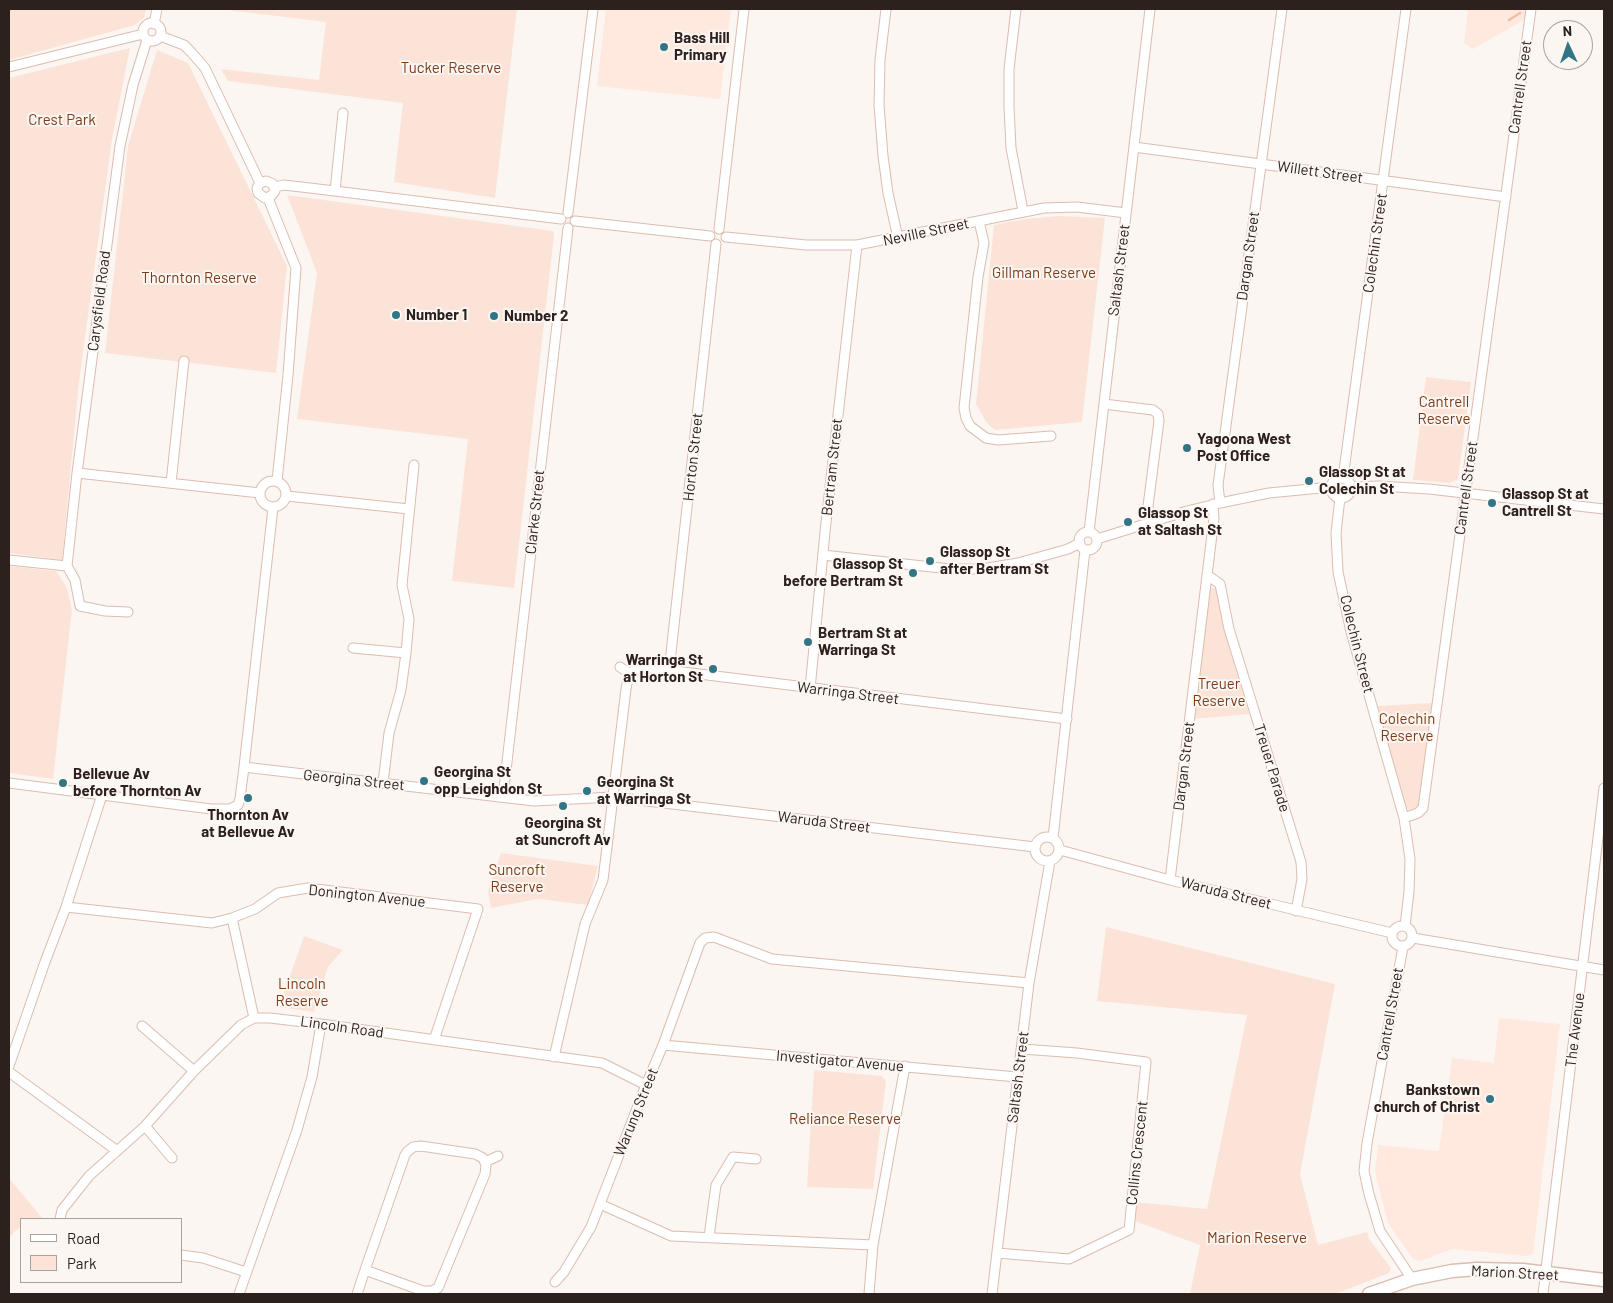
<!DOCTYPE html>
<html>
<head>
<meta charset="utf-8">
<style>
  body { margin:0 }
  #map { position:relative; width:1613px; height:1303px; overflow:hidden; background:#fcf6f3; font-family:Barlow,sans-serif }
  canvas { display:block }
  .frame { position:absolute; inset:0; border:10px solid #2c211c; pointer-events:none }
  .legend { position:absolute; left:20px; top:1218px; width:162px; height:65px; box-sizing:border-box; background:#fcf6f3; border:1px solid #a9a19d; margin:0; padding:6px 9px; list-style:none; font-size:15px; color:#2c211c }
  .legend li { display:flex; align-items:center; gap:10px; height:25px }
  .legend b { width:25px; border:1px solid #a9a19d }
  .north { position:absolute; left:1543px; top:20px; width:50px; height:50px; box-sizing:border-box; background:#fcf6f3; border:1px solid #a9a19d; border-radius:50%; rotate:357deg; font-size:14px; font-weight:700; line-height:20px; text-align:center; color:#2c211c }
  .north::after { content:''; display:block; margin:auto; width:18px; height:22px; background:#327585; clip-path:polygon(50% 0,100% 100%,50% 72%,0 100%) }
</style>
</head>
<body>
<div id="map">
<canvas width="1613" height="1303"></canvas>
<div class="frame"></div>
<ul class="legend">
<li><b style="height:6px;background:#fff"></b>Road</li>
<li><b style="height:14px;background:#fce3d7"></b>Park</li>
</ul>
<div class="north">N</div>
</div>
<script>
const c = document.querySelector('canvas').getContext('2d');
c.lineJoin = 'round';
function paint(path, color) { c.fillStyle = color; c.fill(path, 'evenodd'); }
const poly = rows => new Path2D(rows.map(r => 'M' + r).join(''));
function trace(path, color, width, dash) { c.strokeStyle = color; c.lineWidth = width; c.lineCap = dash ? 'butt' : 'round'; c.setLineDash(dash || []); c.stroke(path); }
function drawText(font, color, halo, rows, align = 'center') {
  c.font = font + ' Barlow,sans-serif'; c.lineWidth = 4; c.setLineDash([]); c.textBaseline = 'middle'; c.strokeStyle = halo; c.fillStyle = color; for (const [text, x, y, turn = 0] of rows) {
    c.save(); c.translate(x, y); c.rotate((+turn || 0) * Math.PI / 180); c.textAlign = isNaN(turn) ? turn : align; if (halo) c.strokeText(text, 0, 0); c.fillText(text, 0, 0); c.restore();
  }
}
paint(poly([
  [606,9,731,9,720,99,597,86],
  [1468,9,1532,9,1522,21,1473,49,1464,43],
  [1499,1018,1560,1024,1533,1254,1527,1256,1452,1249,1421,1261,1413,1259,1388,1223,1375,1172,1378,1145,1439,1151,1452,1058,1494,1063]
]), '#ffe8dd');
paint(poly([
  [9,9,146,9,144,18,135,25,9,60],
  [219,9,517,9,495,198,394,182,403,103,228,81,221,69,319,80,326,22],
  [130,48,112,139,79,382,62,560,9,553,9,78],
  [157,50,188,63,287,266,276,373,105,353,128,146],
  [287,195,553,231,554,235,514,588,452,581,468,439,297,419,317,273],
  [1059,216,1105,218,1082,422,995,430,986,422,976,404,994,225,1025,219],
  [1426,377,1471,382,1458,479,1450,483,1413,480],
  [9,566,56,571,67,588,72,610,53,779,9,773],
  [1215,587,1217,588,1224,614,1227,640,1249,714,1193,719,1208,595,1210,589],
  [1432,703,1420,806,1418,810,1410,811,1407,808,1377,706],
  [501,853,598,866,588,905,538,899,491,908,488,891],
  [1106,927,1335,984,1300,1174,1318,1245,1367,1232,1369,1239,1391,1268,1389,1273,1335,1294,1190,1294,1200,1245,1132,1220,1134,1202,1207,1209,1247,1015,1097,1001],
  [304,936,343,950,328,967,314,1012,279,1007],
  [814,1070,882,1076,886,1081,873,1189,807,1187],
  [9,1178,43,1219,21,1219,21,1227,14,1232,9,1239]
]), '#fce3d7');
trace(poly([
  [1509,20,1520,13]
]), '#f2bda4', 2.5);
const minor = poly([
  [886,9,880,60,879,105,883,156,888,193,898,238],
  [1016,9,1009,69,1009,107,1011,148,1023,211],
  '143 32a9 9 0 1 1 18 0a9 9 0 1 1-18 0Z',
  [154,24,157,9],
  [160,36,184,45,191,52,205,68,260,183,257,188,258,193,265,198,271,196,275,191,273,184,266,181,260,183],
  [9,67,143,34],
  [1134,147,1506,197],
  [275,187,284,185,335,191,561,219],
  [335,191,343,113],
  [268,198,296,268,288,375,277,481],
  [568,213,593,9],
  [575,221,710,236],
  [979,221,984,243,978,277,964,408,966,418,970,426,986,438,998,440,1051,436],
  [719,229,744,9],
  [726,237,806,245,857,245,1044,208,1077,207,1126,213],
  [1104,404,1153,410,1158,414,1159,421,1148,506,1150,523],
  [77,473,260,493],
  '1331 488a10 10 0 1 1 20 0a10 10 0 1 1-20 0Z',
  [1343,478,1406,9],
  '260 494a13 13 0 1 1 26 0a13 13 0 1 1-26 0Z',
  [171,483,184,361],
  [1352,487,1378,486,1429,489,1604,509],
  [287,496,409,509],
  [1340,498,1336,533,1338,572,1351,632,1404,818,1410,859,1409,892,1405,926],
  [1220,503,1218,485,1282,9],
  [1089,532,1150,9],
  '1079 541a9 9 0 1 1 18 0a9 9 0 1 1-18 0Z',
  [1097,539,1187,511,1220,503,1269,493,1331,487],
  [823,555,950,569,982,569,1018,563,1068,549,1080,543],
  [9,560,67,566],
  [67,566,77,473,120,146,133,85,147,40],
  [67,566,75,580,80,606,105,611,128,612],
  [1207,575,1220,584,1229,629,1301,862,1302,879,1296,911],
  [353,648,406,653],
  [620,667,629,673],
  [669,671,716,244],
  [810,689,825,532,857,245],
  [244,767,534,801,613,797,1035,847],
  [9,783,211,809,230,809,238,805,240,799,244,767,273,508],
  [383,783,389,733,401,690,406,653,409,619,402,585,414,465],
  [503,797,568,228],
  [1404,818,1418,813,1423,808,1531,9],
  '1035 849a12 12 0 1 1 24 0a12 12 0 1 1-24 0Z',
  [1053,838,1085,550],
  [1060,850,1170,880,1392,933],
  [1170,880,1214,518,1213,504],
  [66,907,212,923,232,918,255,909,278,893,308,888,478,909,434,1040],
  [232,918,254,1018],
  '1392 936a10 10 0 1 1 20 0a10 10 0 1 1-20 0Z',
  [1413,938,1604,970],
  [1403,947,1367,1143,1364,1171,1369,1194,1380,1231,1412,1279],
  [142,1026,194,1071],
  [663,1045,1017,1077],
  [554,1057,585,924,603,880,626,689,629,673,635,670,650,668,1067,719],
  [9,1066,45,962,66,907,102,795],
  [9,1072,116,1150],
  [145,1126,172,1158],
  [485,1162,498,1156],
  [600,1204,671,1236,873,1245],
  [60,1219,62,1210,89,1176,145,1126,194,1071,241,1025,254,1018,270,1018,321,1024,602,1063,646,1085],
  [709,1237,716,1185,733,1157,756,1159],
  [997,1253,1069,1259,1129,1230,1146,1062,1077,1053,1022,1049],
  [181,1255,203,1258,246,1272],
  [555,1282,564,1272,591,1227,646,1085,663,1045,700,943,705,938,714,937,772,959,1029,983],
  [239,1294,297,1130,312,1077,321,1024],
  [357,1294,365,1270,405,1155,407,1152,413,1147,421,1146,475,1154,483,1158,486,1165,485,1174,438,1288,432,1291,423,1291,365,1270],
  [869,1294,873,1245,905,1066],
  [992,1294,1029,983,1050,861],
  [1543,1294,1604,788]
]);
const secondary = poly([
  [1369,1294,1412,1279,1452,1271,1477,1269,1523,1270,1604,1280]
]);
trace(minor, '#dabdaf', 11);
trace(secondary, '#dabdaf', 15);
trace(minor, '#fff', 9);
trace(secondary, '#fff', 12);
for (const [x, y, r, color] of [
  [664,47,5,"#327585"],
  [396,315,5,"#327585"],
  [494,316,5,"#327585"],
  [1187,448,5,"#327585"],
  [1309,481,5,"#327585"],
  [1492,503,5,"#327585"],
  [1128,522,5,"#327585"],
  [930,561,5,"#327585"],
  [913,573,5,"#327585"],
  [808,642,5,"#327585"],
  [713,669,5,"#327585"],
  [424,781,5,"#327585"],
  [63,783,5,"#327585"],
  [587,791,5,"#327585"],
  [248,798,5,"#327585"],
  [563,806,5,"#327585"],
  [1490,1099,5,"#327585"]
]) { const dot = new Path2D(); dot.arc(x, y, r, 0, 2 * Math.PI); c.fillStyle = color; c.fill(dot); trace(dot, '#fcf6f3', 2); }
drawText('bold 15px', '#2c211c', '#fcf6f3', [
  ["Bass Hill",674,38],
  ["Primary",674,55],
  ["Number 1",406,315],
  ["Number 2",504,316],
  ["Yagoona West",1197,439],
  ["Post Office",1197,456],
  ["Glassop St at",1319,472],
  ["Colechin St",1319,489],
  ["Glassop St at",1502,494],
  ["Cantrell St",1502,511],
  ["Glassop St",1138,513],
  ["at Saltash St",1138,530],
  ["Glassop St",940,552],
  ["after Bertram St",940,569],
  ["Glassop St",903,564,"right"],
  ["before Bertram St",903,581,"right"],
  ["Bertram St at",818,633],
  ["Warringa St",818,650],
  ["Warringa St",703,660,"right"],
  ["at Horton St",703,677,"right"],
  ["Georgina St",434,772],
  ["opp Leighdon St",434,789],
  ["Bellevue Av",73,774],
  ["before Thornton Av",73,791],
  ["Georgina St",597,782],
  ["at Warringa St",597,799],
  ["Thornton Av",248,815,"center"],
  ["at Bellevue Av",248,832,"center"],
  ["Georgina St",563,823,"center"],
  ["at Suncroft Av",563,840,"center"],
  ["Bankstown",1480,1090,"right"],
  ["church of Christ",1480,1107,"right"]
], 'left');
drawText('15px', '#7c3c18', '#fcf6f3', [
  ["Tucker Reserve",451,68],
  ["Crest Park",62,120],
  ["Gillman Reserve",1044,273],
  ["Thornton Reserve",199,278],
  ["Cantrell",1444,402],
  ["Reserve",1444,419],
  ["Treuer",1219,684],
  ["Reserve",1219,701],
  ["Colechin",1407,719],
  ["Reserve",1407,736],
  ["Suncroft",517,870],
  ["Reserve",517,887],
  ["Lincoln",302,984],
  ["Reserve",302,1001],
  ["Reliance Reserve",845,1119],
  ["Marion Reserve",1257,1238]
]);
drawText('15px', '#2c211c', '#fcf6f3', [
  ["Cantrell Street",1520,87,-82],
  ["Willett Street",1320,172,8],
  ["Neville Street",926,232,-12],
  ["Colechin Street",1375,243,-82],
  ["Dargan Street",1248,256,-82],
  ["Saltash Street",1119,270,-83],
  ["Carysfield Road",99,301,-83],
  ["Horton Street",693,457,-84],
  ["Bertram Street",832,467,-84],
  ["Cantrell Street",1466,488,-82],
  ["Clarke Street",535,512,-84],
  ["Colechin Street",1357,644,76],
  ["Warringa Street",848,693,7],
  ["Dargan Street",1184,766,-83],
  ["Treuer Parade",1272,768,73],
  ["Georgina Street",354,780,6],
  ["Waruda Street",824,822,7],
  ["Waruda Street",1226,893,14],
  ["Donington Avenue",367,896,6],
  ["Cantrell Street",1390,1014,-80],
  ["Lincoln Road",342,1027,8],
  ["The Avenue",1575,1030,-83],
  ["Investigator Avenue",840,1061,5],
  ["Saltash Street",1018,1077,-83],
  ["Warung Street",636,1112,-68],
  ["Collins Crescent",1137,1153,-84],
  ["Marion Street",1515,1273,3]
]);
</script>
</body>
</html>
